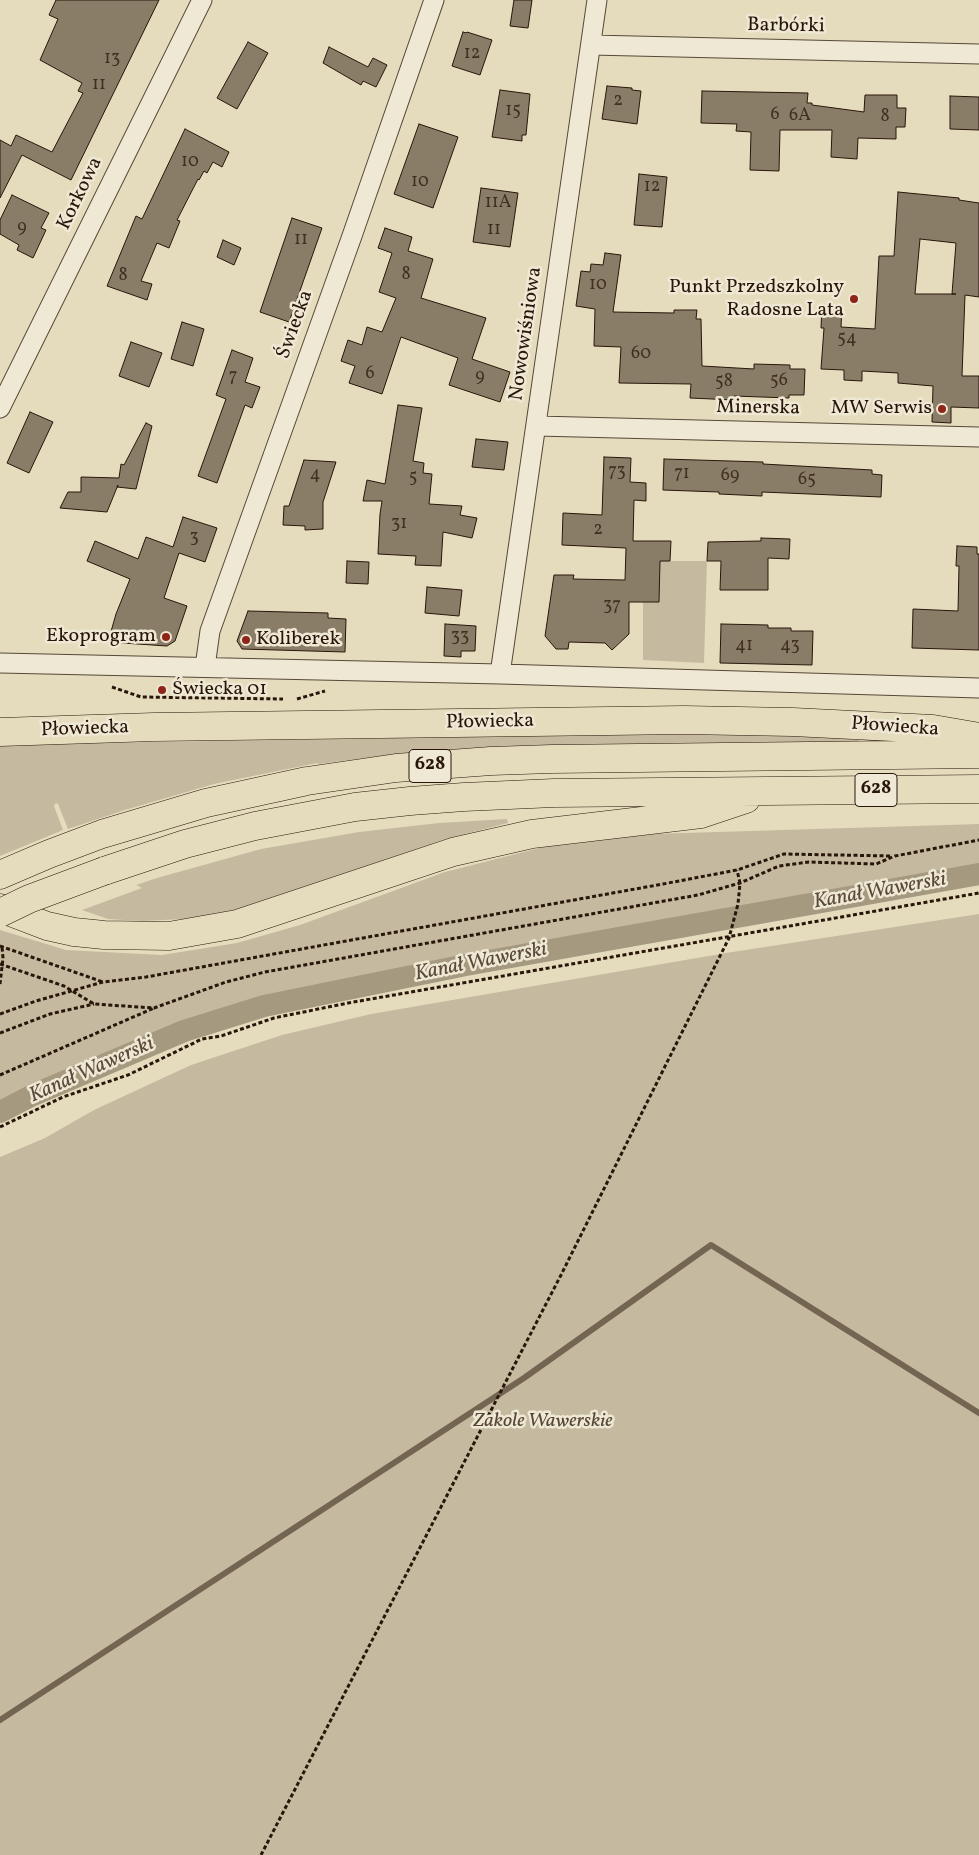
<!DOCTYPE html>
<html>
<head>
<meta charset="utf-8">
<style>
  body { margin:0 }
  canvas { display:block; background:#e5dcbd }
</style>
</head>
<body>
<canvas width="979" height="1855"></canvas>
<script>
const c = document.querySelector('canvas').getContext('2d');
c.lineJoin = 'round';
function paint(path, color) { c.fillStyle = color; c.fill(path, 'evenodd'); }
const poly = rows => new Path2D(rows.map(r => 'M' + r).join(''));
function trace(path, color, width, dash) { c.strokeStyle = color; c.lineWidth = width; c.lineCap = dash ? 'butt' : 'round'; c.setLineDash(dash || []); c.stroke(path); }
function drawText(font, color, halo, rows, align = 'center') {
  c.font = font + ' Vollkorn,serif'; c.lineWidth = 5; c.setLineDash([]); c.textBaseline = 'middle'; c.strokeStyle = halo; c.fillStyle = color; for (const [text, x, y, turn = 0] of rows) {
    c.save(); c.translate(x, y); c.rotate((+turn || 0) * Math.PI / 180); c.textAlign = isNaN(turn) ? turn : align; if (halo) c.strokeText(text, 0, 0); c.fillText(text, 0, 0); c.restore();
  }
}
paint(poly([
  [659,561,707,561,704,663,643,660,643,602,659,602],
  [708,733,811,736,859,740,858,742,457,749,389,755,318,764,317,763,214,784,125,810,68,829,58,804,56,803,54,806,63,830,0,856,0,746,85,743],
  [507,819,508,823,442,840,260,903,221,913,185,919,141,921,108,919,82,910,142,888,136,885,157,878,261,849,359,832,439,823],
  [979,824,979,868,380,977,226,1011,0,1100,0,930,66,950,162,955,237,943,300,925,445,872,559,843,652,834],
  [979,914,979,1855,0,1855,0,1157,45,1138,94,1110,191,1065,282,1035,371,1014,726,953]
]), '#c5ba9f');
trace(poly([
  [0,1720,524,1378,711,1245,979,1413]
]), '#736551', 6);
trace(poly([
  [0,1112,33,1095,184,1031,264,1006,466,965,979,874]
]), '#a59980', 22);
const building = poly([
  [56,0,159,0,71,180,22,155,0,198,0,140,11,146,16,135,52,152,83,93,78,91,82,83,40,60,58,19,49,15,56,0],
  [514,0,532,0,528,28,510,26,514,0],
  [463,32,466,33,467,32,492,40,480,75,452,66,463,32],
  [248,42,268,53,237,109,217,98,248,42],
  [329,47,368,67,373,58,387,65,376,87,363,81,361,85,323,63,329,47],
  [607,86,632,88,632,90,641,91,637,124,602,119,607,86],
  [500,90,530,94,526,135,522,135,522,141,492,137,500,90],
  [702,91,808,93,807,103,812,103,812,105,864,112,865,95,897,95,897,108,906,108,905,127,896,127,896,139,858,138,857,159,831,157,832,130,780,130,779,171,750,170,751,132,736,131,737,124,701,123,702,91],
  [950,96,979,97,979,130,950,129,950,96],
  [419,124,458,137,433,208,394,194,419,124],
  [185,129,229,152,222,167,213,162,207,173,204,171,199,180,198,179,177,220,180,221,169,248,157,243,141,281,152,284,147,300,107,286,136,216,142,219,185,129],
  [639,174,667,177,662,227,634,225,639,174],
  [481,188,518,193,510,247,473,242,481,188],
  [898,192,959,198,959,200,979,203,979,297,965,295,962,376,979,376,979,408,951,407,951,423,932,422,933,386,898,383,898,373,862,371,862,381,844,380,844,370,821,369,824,328,821,328,822,305,842,306,841,327,875,329,879,256,894,256,898,192],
  [920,239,956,243,952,294,956,294,915,294,920,239],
  [12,195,49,213,41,228,46,230,33,258,17,250,19,245,0,234,0,220,12,195],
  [292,218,322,228,289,322,260,312,292,218],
  [385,228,412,237,408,251,433,259,421,298,486,318,472,359,510,372,500,402,449,385,458,358,401,337,382,394,349,383,355,366,341,361,348,340,362,345,367,327,382,332,396,298,379,292,392,253,378,248,385,228],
  [223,240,241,248,234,265,217,257,223,240],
  [605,253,621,255,613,312,674,313,674,310,697,310,696,319,701,319,702,366,754,369,754,364,790,365,790,369,805,369,804,395,789,395,789,398,734,396,734,400,690,398,691,384,619,383,621,347,594,346,595,309,576,306,581,271,590,272,591,264,603,265,605,253],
  [182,322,204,329,193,366,171,359,182,322],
  [131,342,162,353,149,387,119,376,131,342],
  [232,350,253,358,245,382,260,387,252,408,245,405,217,483,198,476,226,399,216,395,232,350],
  [398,405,422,408,413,461,424,463,423,473,432,474,429,504,462,506,460,515,477,518,472,538,443,532,441,566,415,565,416,556,378,554,380,514,382,501,363,501,367,480,385,484,398,405],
  [30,412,53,422,29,473,7,463,30,412],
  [146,423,152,426,136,489,117,487,118,485,107,512,60,508,68,492,81,492,81,477,119,478,121,464,124,465,146,423],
  [476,439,508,442,504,470,472,467,476,439],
  [604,457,631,458,630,482,646,483,646,501,634,500,633,541,671,541,670,561,660,561,659,602,629,602,629,634,612,650,605,643,569,642,568,649,556,649,545,636,554,575,574,575,573,579,625,580,626,548,562,545,563,513,602,515,604,457],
  [664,459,763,462,763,464,872,470,872,474,882,475,881,497,762,492,762,496,719,494,719,492,663,490,664,459],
  [304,460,336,462,323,502,323,529,305,530,305,526,283,525,284,506,289,506,304,460],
  [183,517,217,528,205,562,179,553,164,598,187,606,175,641,167,646,108,642,116,614,130,579,87,561,95,541,138,559,146,537,173,547,183,517],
  [761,538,790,539,789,559,768,558,768,590,720,590,721,561,707,561,708,542,761,541,761,538],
  [957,546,977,547,977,554,979,554,979,650,912,648,913,609,958,611,959,566,956,566,957,546],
  [347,561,369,562,368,584,346,583,347,561],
  [427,587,462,590,459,616,425,613,427,587],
  [248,611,328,613,328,618,346,619,345,652,242,649,237,641,248,611],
  [445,624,476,626,475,651,461,651,461,657,444,656,445,624],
  [721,624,768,625,768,628,791,628,791,631,813,631,812,665,720,663,721,624]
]);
paint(building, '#8a7d67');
trace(building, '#28160a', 1);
const street = poly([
  [591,45,979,54],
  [0,408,202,0],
  [537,426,979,437],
  [0,663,500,674,979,688],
  [205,667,210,631,352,236,434,0],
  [500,674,597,0]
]);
const primary = poly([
  [0,732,154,727,684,720,793,722,933,729,979,737],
  [104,871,185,844,255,826,355,807,410,801,464,797,554,793,979,789],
  [0,875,49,854,102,834,206,803,307,781,396,768,491,761,552,759,979,754],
  [0,908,47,926,74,932,104,935,169,936,237,924,453,852,532,834,701,814,746,799]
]);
trace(street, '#574837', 21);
trace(primary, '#28160a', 29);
trace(poly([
  [112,687,141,697,283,699],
  [297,699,325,691],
  [0,946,103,982],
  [0,964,64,986,94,1004,154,1008,226,982,265,972,698,895,740,883,779,866,809,862,876,864,895,856,979,840],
  [0,984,3,958,2,947],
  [0,1014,36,1001,103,982,146,977,663,884,737,870,784,854,892,856],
  [0,1033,50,1014,94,1004],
  [0,1075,154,1008],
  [0,1127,63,1097,128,1075,202,1039,221,1036,274,1018,348,1003,979,893],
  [261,1855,561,1275,729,938,738,904,740,883,737,870]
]), '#28160a', 3, [4, 2.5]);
trace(street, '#eee8d4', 19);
trace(primary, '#e5dcbd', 28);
const primaryBridge = poly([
  [0,913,29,899,104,871]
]);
trace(primaryBridge, '#28160a', 29, []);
trace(primaryBridge, '#e5dcbd', 28);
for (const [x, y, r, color] of [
  [854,299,5,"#8f2418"],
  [942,409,5,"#8f2418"],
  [166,637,5,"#8f2418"],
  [246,640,5,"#8f2418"],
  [162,690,5,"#8f2418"]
]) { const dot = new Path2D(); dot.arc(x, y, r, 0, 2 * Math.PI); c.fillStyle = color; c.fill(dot); trace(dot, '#eee8d4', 2); }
drawText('18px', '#403021', null, [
  ["12",472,55],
  ["13",112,60],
  ["11",99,86],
  ["2",618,102],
  ["15",513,112],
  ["6",775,116],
  ["6A",800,117],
  ["8",885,118],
  ["10",190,163],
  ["10",420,183],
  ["12",652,188],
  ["11A",498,204],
  ["9",22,229],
  ["11",494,231],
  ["11",301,241],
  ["8",406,276],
  ["8",123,277],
  ["10",598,286],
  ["54",847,340],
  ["60",641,355],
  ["6",370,375],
  ["7",233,378],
  ["9",480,378],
  ["56",779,382],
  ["58",724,383],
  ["73",617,473],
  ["71",682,475],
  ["4",315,476],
  ["69",730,477],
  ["5",413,479],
  ["65",807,481],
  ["31",399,525],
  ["2",598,531],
  ["3",194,539],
  ["37",612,607],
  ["33",460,638],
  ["41",744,647],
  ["43",790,647]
]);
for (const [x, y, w] of [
  [430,766,42],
  [876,790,42]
]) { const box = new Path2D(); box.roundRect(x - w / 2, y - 16.5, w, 33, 4); c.fillStyle = '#eee8d4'; c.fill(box); trace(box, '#28160a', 1); }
drawText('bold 19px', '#28160a', null, [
  ["628",430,766],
  ["628",876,790]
]);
drawText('20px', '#28160a', '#eee8d4', [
  ["Barbórki",786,27,1],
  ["Korkowa",81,194,-64],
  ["Świecka",296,325,-70],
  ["Nowowiśniowa",527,334,-82],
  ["Minerska",758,409,1],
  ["Płowiecka",490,723,-1],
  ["Płowiecka",895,728,4],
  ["Płowiecka",85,730,-2]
]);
drawText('20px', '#28160a', '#eee8d4', [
  ["Punkt Przedszkolny",844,288],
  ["Radosne Lata",844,311],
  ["MW Serwis",932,409],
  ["Ekoprogram",156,637],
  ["Koliberek",256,640,"left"],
  ["Świecka 01",172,690,"left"]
], 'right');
drawText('italic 20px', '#574737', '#eee8d4', [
  ["Zakole Wawerskie",543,1422]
]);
drawText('italic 21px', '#5a4a39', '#eee8d4', [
  ["Kanał Wawerski",880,892,-10],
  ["Kanał Wawerski",481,963,-11],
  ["Kanał Wawerski",92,1071,-24]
]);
</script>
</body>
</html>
